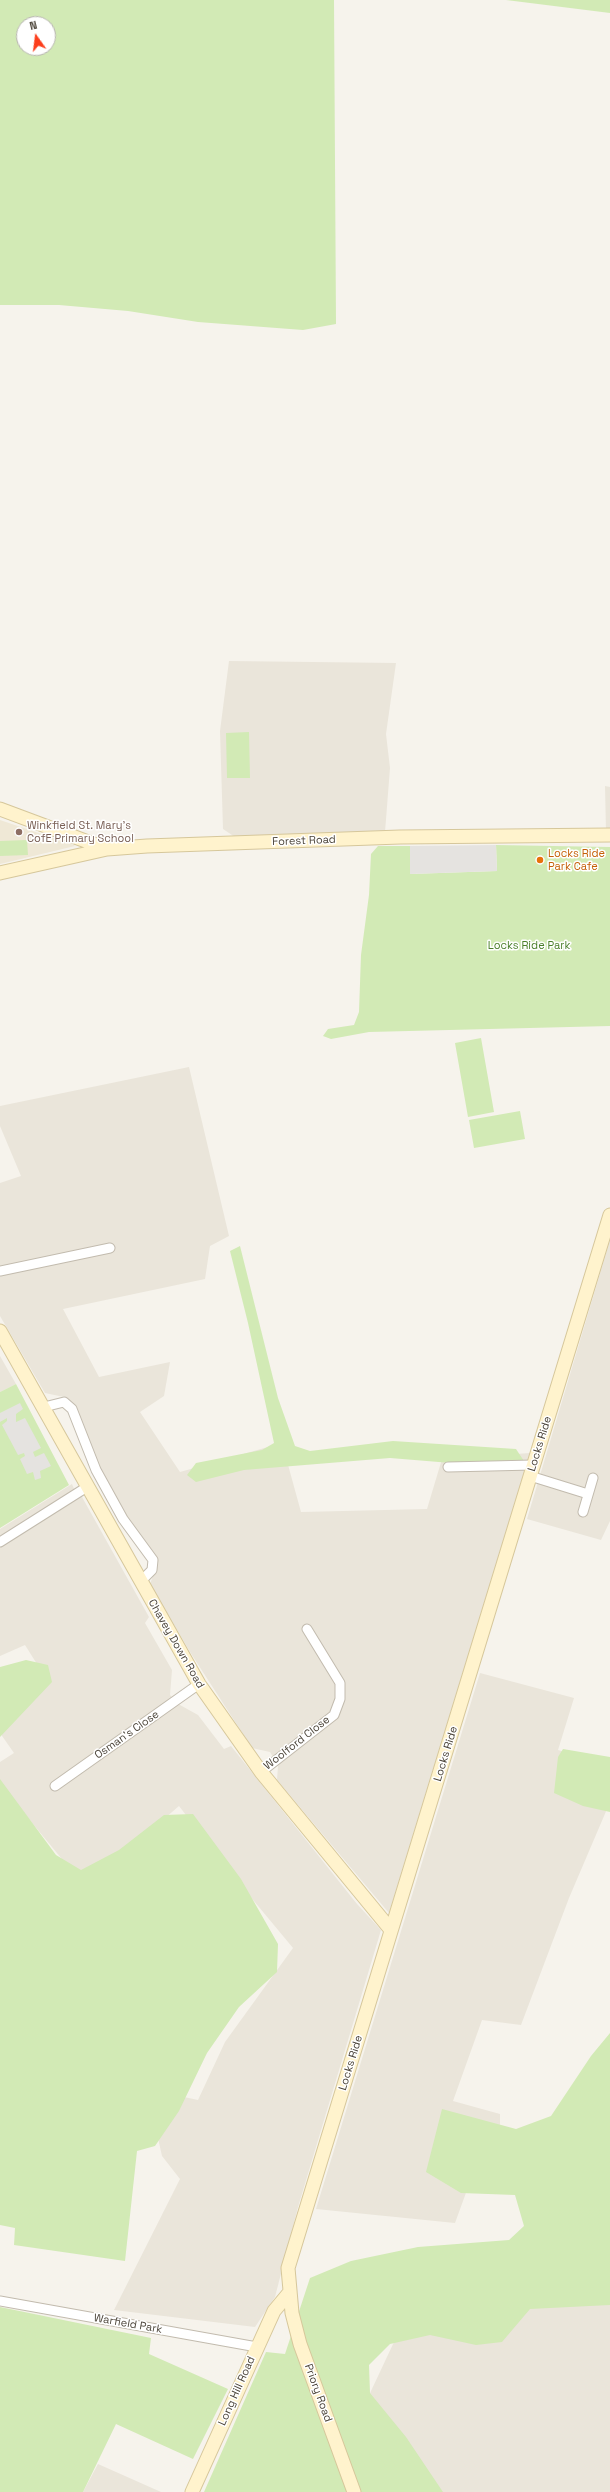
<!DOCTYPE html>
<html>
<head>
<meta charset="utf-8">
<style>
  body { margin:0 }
  #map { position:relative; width:610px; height:2492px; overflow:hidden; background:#f6f3ec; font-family:"Space Grotesk",sans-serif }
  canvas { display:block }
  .north { position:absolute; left:16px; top:16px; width:40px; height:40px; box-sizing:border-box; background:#fff; border:1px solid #b7b4b0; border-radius:50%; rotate:346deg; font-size:11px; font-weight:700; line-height:16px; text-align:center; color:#4b4439 }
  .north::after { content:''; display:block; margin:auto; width:14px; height:18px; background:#fc3f1d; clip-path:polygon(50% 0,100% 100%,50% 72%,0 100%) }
</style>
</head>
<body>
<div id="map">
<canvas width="610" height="2492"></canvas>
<div class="north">N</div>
</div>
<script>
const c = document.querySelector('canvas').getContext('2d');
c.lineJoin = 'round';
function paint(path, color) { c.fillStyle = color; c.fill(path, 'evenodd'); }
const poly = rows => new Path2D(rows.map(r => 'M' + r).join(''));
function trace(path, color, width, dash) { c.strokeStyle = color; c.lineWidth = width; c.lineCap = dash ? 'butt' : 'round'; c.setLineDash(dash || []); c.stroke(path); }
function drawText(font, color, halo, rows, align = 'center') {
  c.font = font + ' "Space Grotesk",sans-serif'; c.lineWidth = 3; c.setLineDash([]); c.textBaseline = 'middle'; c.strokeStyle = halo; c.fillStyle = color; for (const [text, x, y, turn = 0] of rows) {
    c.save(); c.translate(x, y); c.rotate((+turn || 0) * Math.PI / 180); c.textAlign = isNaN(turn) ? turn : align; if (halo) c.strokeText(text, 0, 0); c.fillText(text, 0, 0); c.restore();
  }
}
paint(poly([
  [229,661,396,663,386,734,390,768,385,832,235,837,223,829,220,731],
  [605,786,610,787,610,831,606,832],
  [189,1067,229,1236,210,1246,205,1279,63,1309,99,1377,170,1362,164,1396,140,1412,180,1472,282,1443,301,1512,427,1509,442,1459,530,1453,389,1913,277,1780,278,1766,270,1752,252,1748,190,1652,150,1584,156,1568,154,1553,125,1514,94,1458,74,1404,64,1397,45,1393,0,1316,0,1183,21,1176,0,1126,0,1106],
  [610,1240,610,1521,601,1540,527,1519],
  [0,1356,16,1384,0,1392],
  [72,1484,77,1496,82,1497,149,1617,145,1623,172,1670,170,1695,180,1705,198,1715,224,1749,231,1746,357,1904,381,1930,298,2207,275,2297,255,2327,114,2310,180,2179,162,2156,147,2089,198,2100,225,2042,293,1948,234,1877,179,1806,85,1887,0,1784,0,1762,14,1753,0,1733,47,1680,25,1645,0,1656,0,1529],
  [480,1673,574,1698,558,1750,610,1765,610,1802,569,1898,521,2025,482,2020,453,2101,500,2114,500,2176,471,2179,455,2223,316,2209],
  [610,2296,610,2492,417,2492,363,2408,402,2325],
  [98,2464,161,2492,83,2492]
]), '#eae5da');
paint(poly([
  [0,820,74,845,75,846,0,864]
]), '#efe8d6');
paint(poly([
  [0,0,334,0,336,324,303,330,198,322,128,311,59,305,0,305],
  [24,24,48,24,48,48,24,48],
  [506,0,610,0,610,13],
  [249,732,250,778,227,778,226,733],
  [27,840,28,855,0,856,0,841],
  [496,845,610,847,610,1026,369,1032,331,1039,323,1036,328,1029,354,1025,359,1012,361,955,369,895,371,854,378,846,410,846,410,874,497,871],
  [481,1038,494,1112,468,1117,455,1043],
  [520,1111,525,1139,474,1148,469,1120],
  [240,1246,278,1398,295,1446,310,1451,393,1441,516,1449,524,1461,512,1468,390,1458,244,1470,196,1482,187,1475,196,1463,262,1450,274,1443,248,1323,230,1251],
  [16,1384,69,1485,0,1528,0,1392],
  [26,1660,48,1665,52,1682,0,1737,0,1667],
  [563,1749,610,1757,610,1812,583,1806,554,1793,558,1757],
  [0,1779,56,1855,81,1870,119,1850,164,1815,193,1814,241,1879,278,1944,277,1972,239,2007,207,2053,179,2111,155,2146,137,2151,125,2261,14,2245,15,2228,0,2225],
  [610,2033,610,2305,530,2309,502,2342,476,2345,430,2335,390,2344,369,2365,370,2393,406,2437,443,2492,204,2492,266,2352,285,2354,310,2278,351,2261,418,2247,509,2240,524,2226,515,2195,461,2193,426,2172,442,2109,516,2129,551,2116,591,2056],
  [0,2307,151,2338,149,2354,228,2389,193,2459,116,2424,83,2492,0,2492]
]), '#d2eab5');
paint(poly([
  [496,845,497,871,410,874,410,846],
  [20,1403,23,1409,16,1414,16,1422,25,1418,41,1448,33,1452,35,1457,44,1453,51,1466,40,1471,41,1478,35,1480,33,1472,27,1474,20,1459,25,1456,24,1453,18,1455,2,1425,7,1421,7,1418,0,1422,0,1413]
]), '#e5e3e0');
const street = poly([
  [0,1271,110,1248],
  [44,1407,64,1402,72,1409,96,1470,123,1519,153,1560,152,1570,140,1582],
  [448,1467,533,1465],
  [530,1476,588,1494],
  [583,1512,593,1478],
  [0,1542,87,1487],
  [261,1772,334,1715,340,1699,340,1683,307,1629],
  [55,1786,199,1684],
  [0,2301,257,2347]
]);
const secondary = poly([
  [0,809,107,849],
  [0,873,107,849,147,846,400,837,610,835],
  [0,1331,199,1684,261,1772,391,1930],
  [192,2492,274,2311,289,2293],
  [354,2492,300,2344,292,2313,288,2268,610,1215]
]);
trace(street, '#c2bbae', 11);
trace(secondary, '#d6c79b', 15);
trace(street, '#fff', 9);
trace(secondary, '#fff3cd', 13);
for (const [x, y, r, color] of [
  [19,832,4,"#8d6e63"],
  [540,860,4,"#e8710a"]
]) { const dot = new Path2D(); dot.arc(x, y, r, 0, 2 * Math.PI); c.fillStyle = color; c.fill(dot); trace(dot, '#fff', 1.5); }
drawText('11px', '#785e54', '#fff', [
  ["Winkfield St. Mary's",27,826],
  ["CofE Primary School",27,839]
], 'left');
drawText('11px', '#4b4439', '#fff', [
  ["Forest Road",304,841,-2],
  ["Locks Ride",540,1444,-73],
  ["Chavey Down Road",176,1644,60],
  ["Osman's Close",127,1735,-35],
  ["Woolford Close",297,1743,-38],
  ["Locks Ride",446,1754,-73],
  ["Locks Ride",351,2063,-73],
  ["Warfield Park",128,2324,10],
  ["Long Hill Road",237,2391,-66],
  ["Priory Road",318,2393,70]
]);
drawText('11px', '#c56008', '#fff', [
  ["Locks Ride",548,854],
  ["Park Cafe",548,867]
], 'left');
drawText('11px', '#4a7f2a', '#fff', [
  ["Locks Ride Park",529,946]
]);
</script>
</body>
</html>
